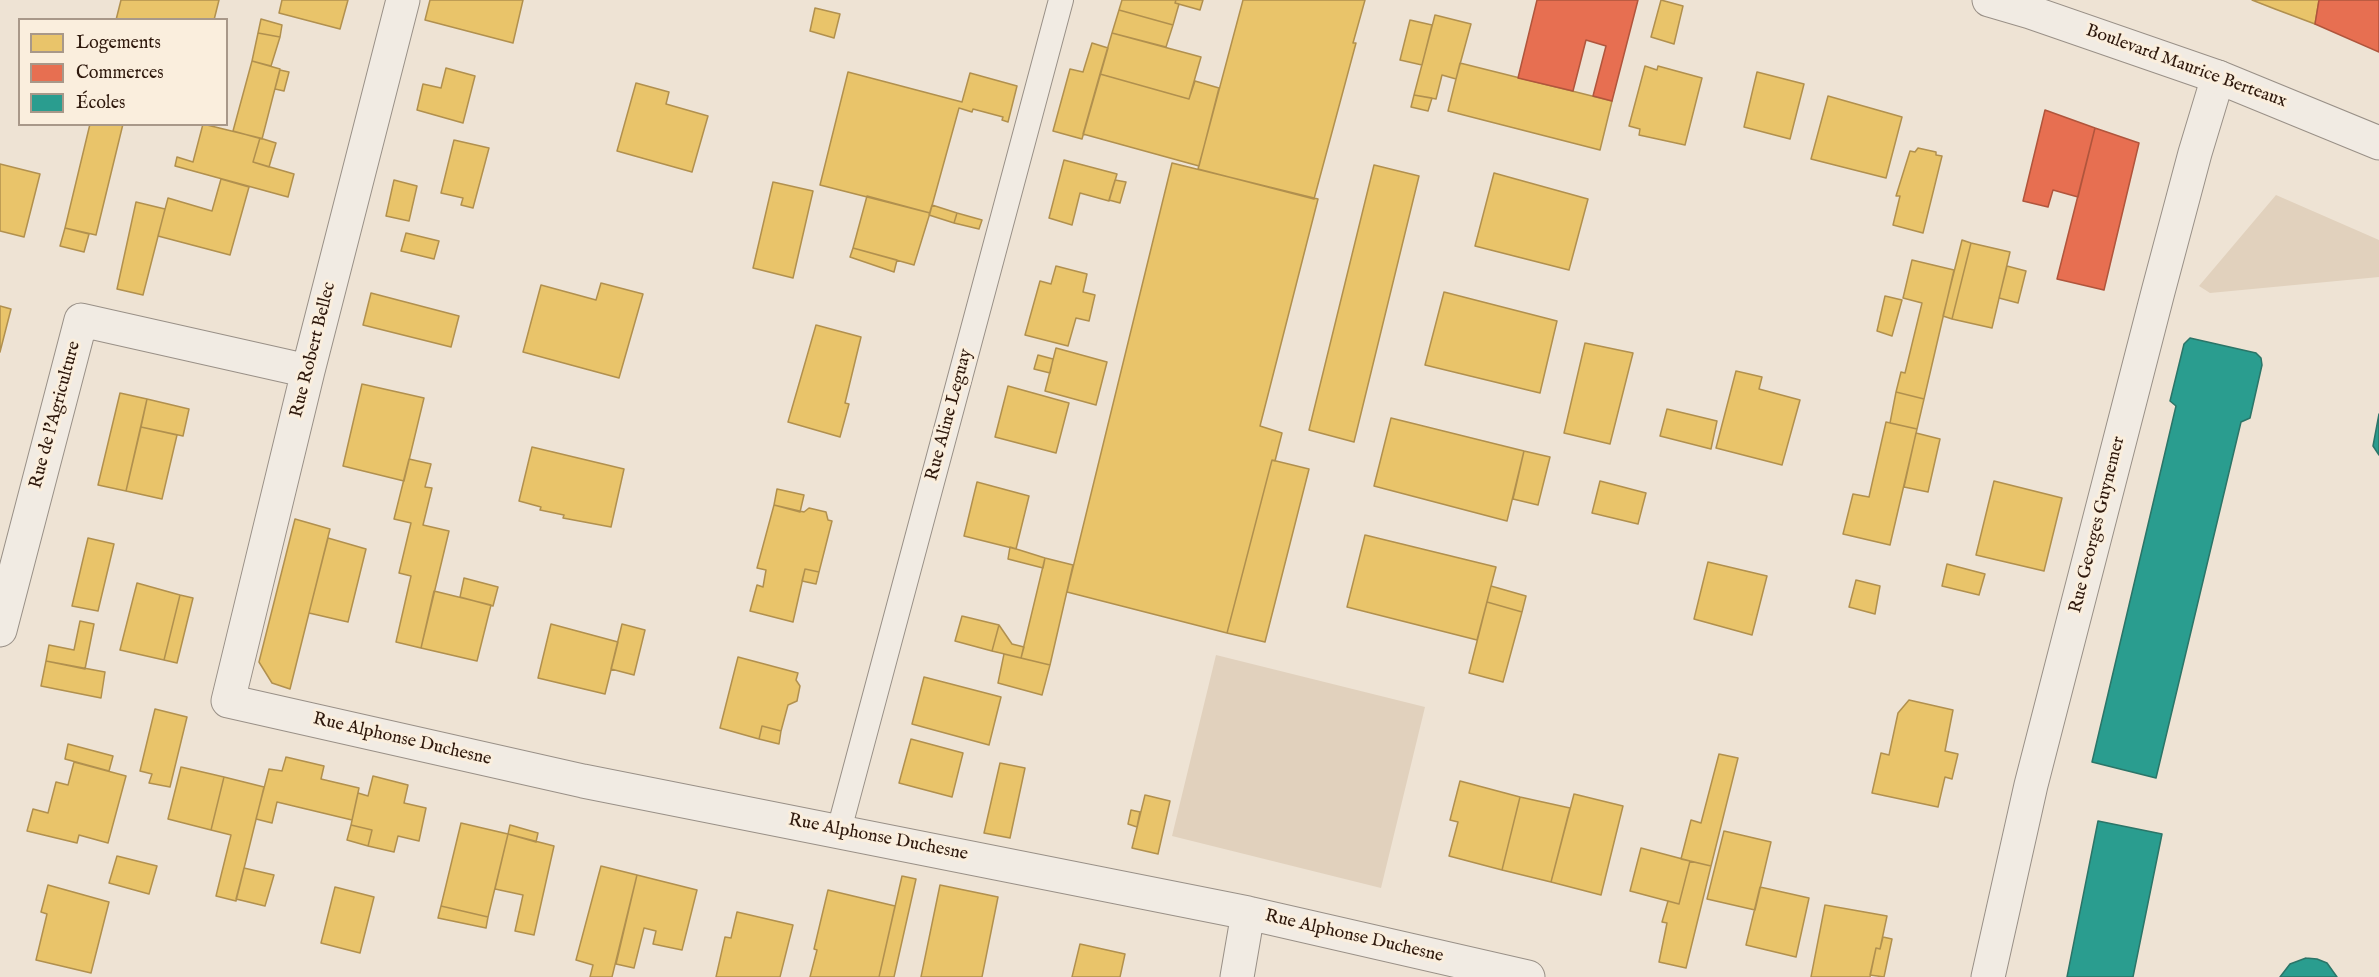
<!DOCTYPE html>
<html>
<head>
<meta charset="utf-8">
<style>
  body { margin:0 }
  #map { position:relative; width:2379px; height:977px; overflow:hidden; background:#eee3d4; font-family:"IM FELL English",serif }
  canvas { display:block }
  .legend { position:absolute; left:18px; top:18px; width:210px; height:108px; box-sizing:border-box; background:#faeedd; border:2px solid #a89889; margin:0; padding:8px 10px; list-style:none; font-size:18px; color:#2e180c }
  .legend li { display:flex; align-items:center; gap:12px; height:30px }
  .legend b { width:30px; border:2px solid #a89889 }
</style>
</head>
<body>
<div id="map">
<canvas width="2379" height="977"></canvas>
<ul class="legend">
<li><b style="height:16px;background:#e9c46a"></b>Logements</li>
<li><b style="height:16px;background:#e76f51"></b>Commerces</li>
<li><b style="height:16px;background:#2a9d8f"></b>Écoles</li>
</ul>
</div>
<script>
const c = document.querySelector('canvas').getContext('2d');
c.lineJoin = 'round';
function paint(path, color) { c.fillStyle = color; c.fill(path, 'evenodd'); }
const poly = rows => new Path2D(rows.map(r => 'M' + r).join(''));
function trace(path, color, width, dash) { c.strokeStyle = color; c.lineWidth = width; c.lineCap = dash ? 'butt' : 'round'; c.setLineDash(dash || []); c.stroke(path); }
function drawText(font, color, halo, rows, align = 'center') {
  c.font = font + ' "IM FELL English",serif'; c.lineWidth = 6; c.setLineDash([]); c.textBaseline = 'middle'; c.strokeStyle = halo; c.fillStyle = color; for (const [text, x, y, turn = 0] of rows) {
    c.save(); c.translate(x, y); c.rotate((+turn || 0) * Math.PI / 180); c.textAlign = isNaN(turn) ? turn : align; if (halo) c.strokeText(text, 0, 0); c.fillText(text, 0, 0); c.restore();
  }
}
paint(poly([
  [2276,195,2379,240,2379,277,2210,293,2199,286],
  [1216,655,1425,707,1381,888,1172,836]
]), '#e1d1bd');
const homes = poly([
  [121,0,219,0,214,20,116,20,121,0],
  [282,0,348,0,340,29,279,13,282,0],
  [430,0,523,0,513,43,425,20,430,0],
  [1122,0,1176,0,1175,3,1179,4,1173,25,1119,10,1122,0],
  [1176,0,1203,0,1200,10,1175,3,1176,0],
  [1243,0,1365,0,1353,43,1356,43,1314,199,1198,169,1243,0],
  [1661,0,1683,6,1674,44,1651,37,1661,0],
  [2252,0,2319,0,2315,24,2275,9,2252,0],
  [815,8,840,14,834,38,810,31,815,8],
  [1119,10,1173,25,1166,47,1112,33,1119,10],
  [1435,15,1471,24,1456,79,1442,75,1436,99,1414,95,1435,15],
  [261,19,282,25,280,37,258,33,261,19],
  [1410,20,1432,25,1422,65,1400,60,1410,20],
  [258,33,280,37,271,66,252,61,258,33],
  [1112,33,1201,57,1189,99,1100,74,1112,33],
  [1092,43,1108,48,1082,139,1053,131,1070,69,1083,72,1092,43],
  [252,61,280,69,262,139,233,131,252,61],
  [1460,63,1612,101,1600,150,1448,111,1460,63],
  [1645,66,1657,70,1658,66,1702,78,1685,145,1639,135,1640,129,1629,126,1645,66],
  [446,68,475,76,463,123,417,110,423,84,441,88,446,68],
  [280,70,289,72,284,91,275,89,280,70],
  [848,72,962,102,970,73,1017,86,1008,122,1002,120,1003,117,973,109,972,112,959,108,930,213,820,185,848,72],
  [1757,72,1804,84,1790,139,1744,127,1757,72],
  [1100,74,1189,99,1195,81,1219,88,1199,166,1083,134,1100,74],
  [636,83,669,92,666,104,708,116,692,172,617,151,636,83],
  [1414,95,1432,98,1428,111,1411,107,1414,95],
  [1828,96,1902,117,1886,178,1811,159,1828,96],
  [90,124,123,124,96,235,65,228,90,124],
  [203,124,260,138,253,162,294,174,288,197,175,166,177,157,193,162,203,124],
  [260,138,276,143,269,167,253,162,260,138],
  [454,140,489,148,473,208,461,205,463,198,441,193,454,140],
  [1918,148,1936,152,1936,155,1942,156,1923,233,1893,225,1900,196,1896,196,1910,151,1915,152,1918,148],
  [1064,160,1117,174,1109,201,1080,193,1072,225,1049,218,1064,160],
  [1172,163,1318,199,1260,426,1282,433,1275,461,1272,460,1227,633,1067,592,1172,163],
  [0,164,40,174,24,237,0,231,0,164],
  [1374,165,1419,176,1354,442,1309,430,1374,165],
  [1494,173,1588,199,1569,270,1475,246,1494,173],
  [221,179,249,187,230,255,158,236,168,198,212,211,221,179],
  [394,180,417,186,409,221,386,216,394,180],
  [1115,180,1126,182,1120,203,1109,200,1115,180],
  [773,182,813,191,793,278,753,268,773,182],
  [867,196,930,213,914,265,853,248,867,196],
  [136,202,165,209,143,295,117,289,136,202],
  [932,205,957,213,954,223,929,215,932,205],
  [957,213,982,220,979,229,954,223,957,213],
  [65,228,89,234,84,252,60,246,65,228],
  [406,233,439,241,434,259,401,251,406,233],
  [1962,240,1971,243,1952,319,1943,316,1962,240],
  [1971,243,2010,252,1992,328,1952,319,1971,243],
  [853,248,897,260,894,272,850,257,853,248],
  [1912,260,1954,270,1924,399,1896,392,1901,372,1905,373,1922,303,1903,298,1912,260],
  [1056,266,1087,274,1083,292,1095,295,1089,321,1076,318,1068,346,1025,335,1040,281,1051,284,1056,266],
  [2007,266,2026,271,2018,303,1999,298,2007,266],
  [601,283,643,294,619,378,523,352,541,285,596,300,601,283],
  [1444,292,1557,321,1540,393,1425,365,1444,292],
  [371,293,459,316,451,347,363,325,371,293],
  [1885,296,1902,300,1892,336,1877,331,1885,296],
  [0,306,11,309,0,352,0,306],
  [816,325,861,337,845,403,849,404,840,437,788,422,816,325],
  [1585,343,1633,353,1610,444,1564,433,1585,343],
  [1056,348,1107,362,1096,405,1045,391,1056,348],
  [1038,355,1053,359,1050,373,1034,369,1038,355],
  [1736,371,1762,377,1759,389,1800,400,1782,465,1716,448,1736,371],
  [362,384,424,398,404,481,343,466,362,384],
  [1008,386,1069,403,1056,453,995,437,1008,386],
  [1896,392,1924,399,1917,429,1890,423,1896,392],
  [120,393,147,399,126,491,98,485,120,393],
  [147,399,189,409,183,436,141,427,147,399],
  [1667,409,1717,421,1711,449,1660,436,1667,409],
  [1391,418,1524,451,1507,521,1374,486,1391,418],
  [1886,422,1917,429,1890,545,1843,534,1853,494,1869,497,1886,422],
  [141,427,177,435,162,499,126,491,141,427],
  [1916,433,1940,439,1928,492,1904,487,1916,433],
  [532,447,624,469,611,527,563,518,564,515,540,510,541,507,519,501,532,447],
  [1524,451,1550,457,1538,505,1513,499,1524,451],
  [409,459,431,464,425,487,432,488,423,525,449,531,421,648,396,642,411,576,399,573,411,523,394,519,409,459],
  [1272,460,1309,469,1265,642,1227,633,1272,460],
  [1600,481,1646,493,1638,524,1592,513,1600,481],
  [1994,481,2062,498,2044,571,1976,555,1994,481],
  [977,482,1029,496,1016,549,964,536,977,482],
  [777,489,804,495,800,512,774,505,777,489],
  [774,505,804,512,809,508,826,512,828,520,832,521,819,572,805,569,793,622,750,611,757,585,763,587,766,570,757,568,774,505],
  [295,519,330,529,290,689,272,683,259,662,295,519],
  [1365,535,1496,567,1477,640,1347,607,1365,535],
  [88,538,114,544,98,611,72,606,88,538],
  [328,538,366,549,348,622,309,613,328,538],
  [1010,547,1045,558,1043,568,1008,559,1010,547],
  [1045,558,1073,565,1050,665,1021,658,1045,558],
  [1708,562,1767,576,1752,635,1694,619,1708,562],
  [1947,564,1985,574,1979,595,1942,586,1947,564],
  [805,569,819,572,816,584,802,581,805,569],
  [464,578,498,587,493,606,460,597,464,578],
  [1856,580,1880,586,1875,614,1849,607,1856,580],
  [137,583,180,595,164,660,120,650,137,583],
  [1491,586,1526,596,1522,612,1487,602,1491,586],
  [434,591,491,605,477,661,421,648,434,591],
  [180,595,193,598,177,663,164,660,180,595],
  [1487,602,1522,612,1503,682,1469,673,1487,602],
  [962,616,999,625,992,651,955,641,962,616],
  [80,621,94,624,85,669,46,661,49,645,74,650,80,621],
  [551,624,618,642,605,694,538,678,551,624],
  [622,624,645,630,634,675,611,669,622,624],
  [999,625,1012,644,1024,647,1021,658,992,651,999,625],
  [1004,654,1050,665,1042,695,998,683,1004,654],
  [738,657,798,673,796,680,800,686,797,701,788,705,781,731,762,726,759,739,720,728,738,657],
  [46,661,105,672,101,698,41,686,46,661],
  [924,677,1001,697,989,745,912,724,924,677],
  [1909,700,1953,710,1945,751,1958,754,1952,779,1945,777,1938,807,1872,793,1881,753,1889,755,1898,713,1909,700],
  [155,709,187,717,170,787,149,783,152,774,140,771,155,709],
  [762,726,781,731,779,744,759,739,762,726],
  [911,739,963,753,952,797,899,783,911,739],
  [68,744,113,756,109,771,65,759,68,744],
  [1719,754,1738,758,1711,866,1681,859,1691,820,1701,823,1719,754],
  [286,757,324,766,321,779,359,788,352,820,277,802,272,823,256,819,269,769,282,771,286,757],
  [74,762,126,776,108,843,79,835,77,843,27,831,33,809,48,813,56,782,68,785,74,762],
  [1000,763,1025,768,1010,838,984,833,1000,763],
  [181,767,224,777,211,830,168,819,181,767],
  [373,776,408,785,404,803,426,808,419,841,398,836,394,852,368,846,372,830,351,825,358,793,368,796,373,776],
  [224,777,264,787,236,901,216,896,231,835,211,830,224,777],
  [1460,781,1520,797,1502,870,1449,856,1458,822,1450,820,1460,781],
  [1574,794,1623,806,1601,895,1551,882,1574,794],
  [1145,795,1170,801,1158,854,1132,848,1145,795],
  [1520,797,1570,808,1551,882,1502,870,1520,797],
  [1131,810,1140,812,1137,827,1128,824,1131,810],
  [461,823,508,834,488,917,441,906,461,823],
  [351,825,372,830,368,846,347,840,351,825],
  [510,825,538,833,536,842,508,834,510,825],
  [1724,831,1771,842,1755,910,1707,899,1724,831],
  [508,834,554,846,534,935,515,931,523,895,495,889,508,834],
  [1641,848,1690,861,1679,904,1630,891,1641,848],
  [117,856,157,866,149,894,109,883,117,856],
  [1690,861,1711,866,1686,968,1659,962,1667,923,1662,922,1668,901,1679,904,1690,861],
  [601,866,637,875,612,977,590,977,593,965,576,960,601,866],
  [244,868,274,875,265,906,236,899,244,868],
  [637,875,697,890,682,950,653,944,656,931,644,928,634,968,616,964,637,875],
  [902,876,916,879,894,977,879,977,902,876],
  [48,885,109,902,91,973,36,960,47,914,41,912,48,885],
  [940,885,998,897,982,977,921,977,940,885],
  [335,887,374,897,360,953,321,943,335,887],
  [1760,887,1809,898,1796,957,1746,945,1760,887],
  [828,890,895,906,879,977,810,977,817,950,814,949,828,890],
  [1825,905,1887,916,1880,949,1876,948,1870,977,1811,977,1825,905],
  [441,906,488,917,486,928,438,918,441,906],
  [737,912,793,925,780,977,716,977,725,937,731,938,737,912],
  [1883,937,1892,939,1884,977,1870,975,1876,948,1880,949,1883,937],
  [1080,944,1125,954,1120,977,1072,977,1080,944]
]);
paint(homes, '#e9c46a');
trace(homes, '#b1904e', 1.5);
const shops = poly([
  [1537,0,1638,0,1612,101,1593,96,1606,46,1586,40,1573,91,1518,78,1537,0],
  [2319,0,2379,0,2379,52,2315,24,2319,0],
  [2045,110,2095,128,2078,197,2053,190,2048,207,2023,201,2045,110],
  [2095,128,2139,143,2104,290,2057,279,2095,128]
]);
paint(shops, '#e76f51');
trace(shops, '#b0553c', 1.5);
const schools = poly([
  [2190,338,2256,353,2261,358,2262,365,2250,418,2241,422,2156,778,2092,762,2176,406,2170,401,2184,344,2190,338],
  [2379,414,2379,455,2373,446,2379,414],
  [2098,821,2162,834,2133,977,2067,977,2098,821],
  [2306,958,2317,959,2327,963,2337,977,2280,977,2290,964,2306,958]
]);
paint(schools, '#2a9d8f');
trace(schools, '#2b7568', 1.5);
const service = poly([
  [839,830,1061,0]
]);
const minor = poly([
  [403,0,308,371,228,701,583,781,1248,913,1528,977],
  [0,630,81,320,308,371],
  [1237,977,1248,913],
  [1988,977,2031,785,2158,292,2195,153,2218,77]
]);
const tertiary = poly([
  [1989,0,2030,12,2218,77,2379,143]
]);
trace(service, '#999087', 26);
trace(minor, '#999087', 35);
trace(tertiary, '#999087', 35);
trace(service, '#f1ebe3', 24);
trace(minor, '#f1ebe3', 33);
trace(tertiary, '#f1ebe3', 33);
drawText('18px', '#2e180c', '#faeedd', [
  ["Boulevard Maurice Berteaux",2186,67,20],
  ["Rue Robert Bellec",314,350,-76],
  ["Rue de l'Agriculture",56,415,-75],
  ["Rue Aline Leguay",950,415,-75],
  ["Rue Georges Guynemer",2098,525,-76],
  ["Rue Alphonse Duchesne",402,740,13],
  ["Rue Alphonse Duchesne",878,838,11],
  ["Rue Alphonse Duchesne",1354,937,13]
]);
</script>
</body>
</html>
